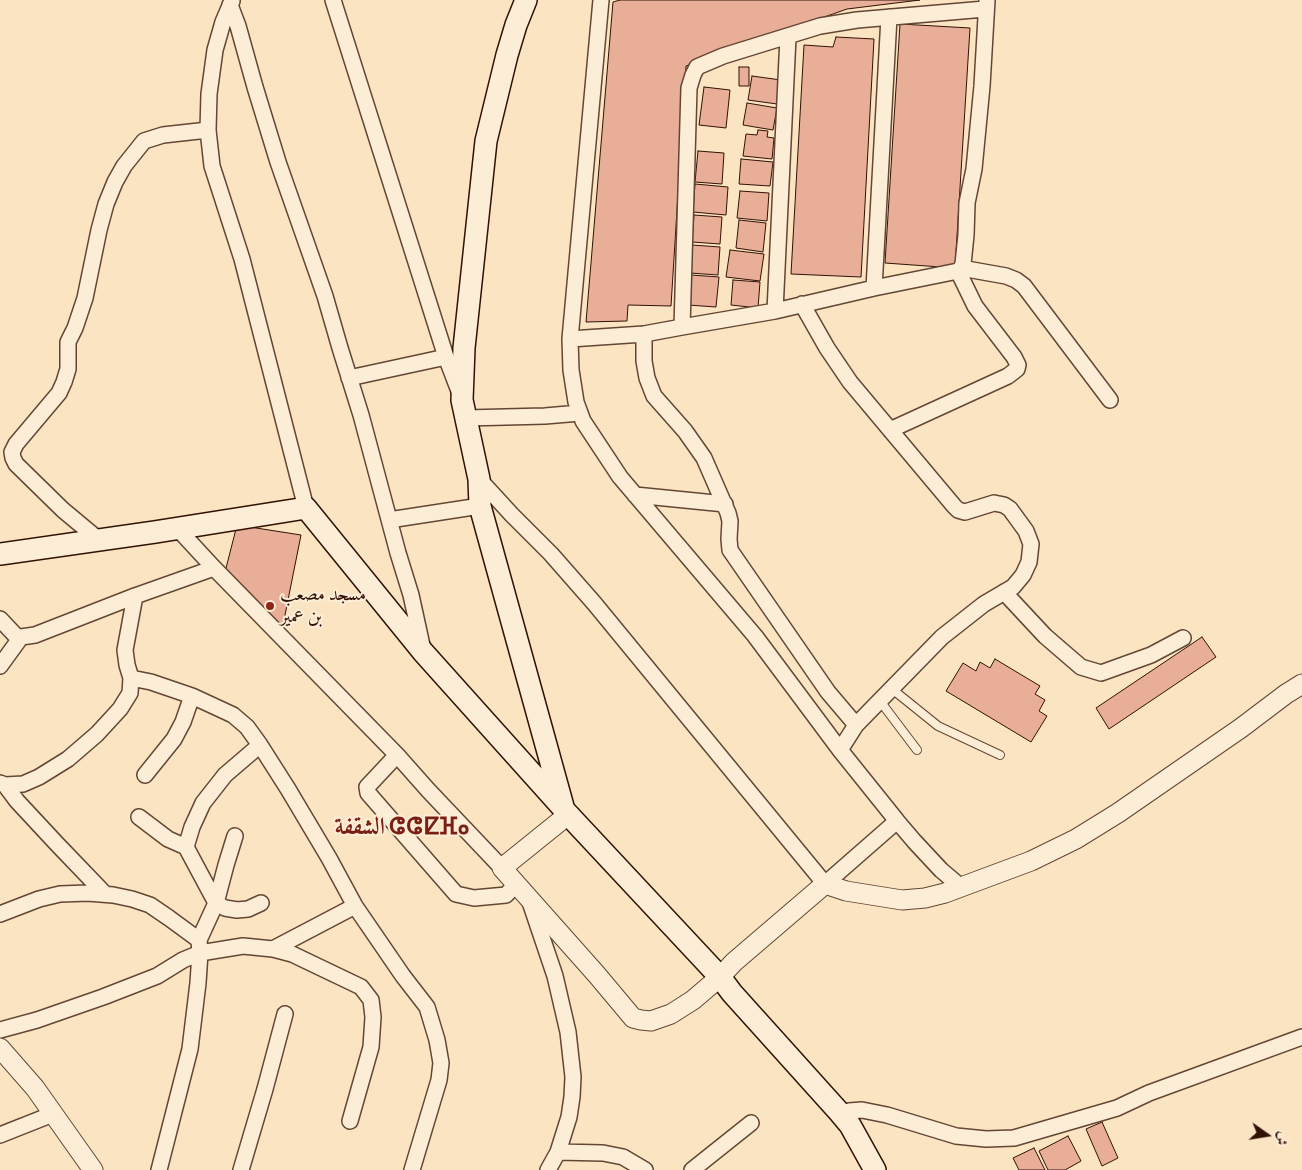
<!DOCTYPE html>
<html>
<head>
<meta charset="utf-8">
<style>
  body { margin:0 }
  #map { position:relative; width:1302px; height:1170px; overflow:hidden; background:#fbe4c2; font-family:"Libre Bodoni",Amiri,serif }
  canvas { display:block }
  .north { position:absolute; left:1242px; top:1110px; width:50px; height:50px; -webkit-text-stroke:4px #fcedd7; paint-order:stroke; rotate:103deg; font-size:14px; font-weight:700; line-height:20px; text-align:center; color:#311104 }
  .north::after { content:''; display:block; margin:auto; width:18px; height:22px; background:#311104; clip-path:polygon(50% 0,100% 100%,50% 72%,0 100%) }
</style>
</head>
<body>
<div id="map">
<canvas width="1302" height="1170"></canvas>
<div class="north">ش</div>
</div>
<script>
const c = document.querySelector('canvas').getContext('2d');
c.lineJoin = 'round';
function paint(path, color) { c.fillStyle = color; c.fill(path, 'evenodd'); }
const poly = rows => new Path2D(rows.map(r => 'M' + r).join(''));
function trace(path, color, width, dash) { c.strokeStyle = color; c.lineWidth = width; c.lineCap = dash ? 'butt' : 'round'; c.setLineDash(dash || []); c.stroke(path); }
function drawText(font, color, halo, rows, align = 'center') {
  c.font = font + ' "Libre Bodoni",Amiri,"Noto Sans Tifinagh",serif'; c.lineWidth = 4; c.setLineDash([]); c.textBaseline = 'middle'; c.strokeStyle = halo; c.fillStyle = color; for (const [text, x, y, turn = 0] of rows) {
    c.save(); c.translate(x, y); c.rotate((+turn || 0) * Math.PI / 180); c.textAlign = isNaN(turn) ? turn : align; if (halo) c.strokeText(text, 0, 0); c.fillText(text, 0, 0); c.restore();
  }
}
const building = poly([
  [620,0,920,0,847,9,686,66,671,306,628,305,627,321,586,322,613,2,620,0],
  [900,24,970,28,955,268,885,263,900,24],
  [836,37,874,39,861,277,791,274,804,45,833,47,836,37],
  [739,67,749,67,749,86,739,86,739,67],
  [752,76,781,80,777,104,748,100,752,76],
  [704,87,730,90,726,128,699,125,704,87],
  [747,103,777,108,773,130,743,125,747,103],
  [758,130,768,131,767,137,774,138,772,159,743,156,746,134,757,135,758,130],
  [698,151,724,153,722,184,695,182,698,151],
  [741,159,773,162,770,186,739,184,741,159],
  [695,184,728,187,726,215,693,212,695,184],
  [740,191,769,193,767,221,737,218,740,191],
  [694,215,722,217,720,244,692,242,694,215],
  [739,220,766,223,763,252,736,248,739,220],
  [692,245,720,247,718,275,690,273,692,245],
  [730,250,764,254,760,281,726,277,730,250],
  [691,275,719,277,716,307,688,305,691,275],
  [733,280,760,282,758,308,731,305,733,280],
  [237,525,301,535,281,635,224,576,237,525],
  [1202,637,1216,657,1109,729,1096,708,1202,637],
  [995,659,1040,686,1035,694,1045,700,1039,711,1047,716,1031,742,946,691,963,663,976,671,980,662,990,668,995,659],
  [1102,1122,1118,1158,1102,1166,1086,1129,1102,1122],
  [1068,1136,1081,1161,1065,1170,1048,1170,1039,1151,1068,1136],
  [1034,1148,1045,1170,1019,1170,1013,1158,1034,1148]
]);
paint(building, '#e8ae98');
trace(building, '#311104', 1);
const service = poly([
  [892,689,938,726,1000,755],
  [880,701,917,750]
]);
const minor = poly([
  [333,0,446,357,459,391],
  [601,0,570,339,571,370,576,402,583,421,620,477,755,636,840,750,897,821,914,841,941,870,961,887],
  [232,1,223,22,215,50,209,94,208,130,212,166,242,259,306,508],
  [230,5,238,26,255,87,278,162,325,296,340,348,361,415,398,553,411,595,423,650],
  [961,268,1006,276,1016,280,1024,286,1110,400],
  [874,288,889,17],
  [802,304,827,348,850,382,954,506,958,510,965,512,994,503,1004,505,1010,509,1026,531,1031,544,1029,562,1023,575,1013,587,984,604,942,637,856,725],
  [775,311,788,37],
  [682,327,689,88,693,75,697,67,723,56,820,26,857,20,985,9],
  [644,334,644,361,647,378,654,396,685,431,704,458,728,513,730,521,729,539,730,550,828,692,856,725,840,750],
  [570,339,644,334,682,327,775,311,874,288,958,271,961,268,963,264,966,235,967,203,974,169,982,86,987,0],
  [349,378,446,357],
  [466,418,545,416,580,413],
  [890,430,1008,376,1017,369,1018,365,1014,357,975,306,958,271],
  [479,479,512,515,551,554,594,603,825,884,897,821],
  [635,495,725,504],
  [389,520,480,506],
  [177,528,214,568,397,755,428,790,502,868],
  [99,540,63,510,16,464,13,458,12,452,16,444,59,393,64,382,68,369,68,342,75,328,85,298,99,230,106,204,115,182,124,166,144,141,163,135,208,130],
  [1004,592,1045,636,1081,667,1101,673,1151,655,1183,638],
  [0,619,16,636,21,637,35,635,135,596,214,568],
  [0,666,21,637],
  [131,678,151,682,192,696,233,715,247,727,260,745,225,775,203,803,192,827,186,847,216,903,199,940,200,953,198,983,190,1049,159,1170],
  [260,745,288,789,329,858,355,906,403,976,427,1007,437,1040,441,1063,439,1080,412,1170],
  [397,755,367,787,368,793,456,894,474,898,506,895,516,884],
  [145,775,174,739,183,722,192,696],
  [0,783,5,785,23,784,39,777,68,759,97,734,120,709,130,693,131,678,127,665,125,650,135,596],
  [5,785,17,801,57,844,105,894],
  [139,817,168,839,186,847],
  [235,836,226,865,216,903,225,908,237,910,248,909,261,903],
  [530,902,555,976,568,1032,573,1077,572,1097,569,1117,558,1152,548,1170],
  [0,914,39,899,60,894,88,893,113,895,132,899,150,905,169,918,199,940],
  [273,949,355,906],
  [0,1030,37,1020,103,997,157,976,183,960,200,953,243,946,273,949,292,954,361,987,371,1000,373,1017,371,1047,350,1121],
  [840,1113,849,1111,862,1110,887,1115,956,1136,986,1139,1014,1138,1117,1108,1149,1093,1302,1037],
  [0,1135,53,1114],
  [558,1152,603,1153,623,1157,645,1170],
  [241,1170,265,1089,285,1014],
  [692,1170,751,1123]
]);
const tertiary = poly([
  [569,814,502,868,597,975,633,1018,641,1020,651,1021,671,1014,693,1000,720,977,734,962,825,884,846,891,902,900,925,898,945,893,1031,861,1076,839,1118,813,1241,728,1286,694,1302,684],
  [0,1048,35,1088,93,1170]
]);
const secondary = poly([
  [526,0,516,25,507,55,486,141,464,348,462,400,479,479,480,506,564,810,720,977,732,993,840,1113,850,1125,875,1170],
  [0,554,155,532,306,508,423,652,562,807]
]);
trace(service, '#644634', 10);
trace(minor, '#644634', 18);
trace(tertiary, '#644634', 21);
trace(secondary, '#311104', 24);
trace(service, '#fcedd7', 8);
trace(minor, '#fcedd7', 15);
trace(tertiary, '#fcedd7', 19);
trace(secondary, '#fcedd7', 21);
for (const [x, y, r, color] of [
  [270,606,5,"#8f2418"]
]) { const dot = new Path2D(); dot.arc(x, y, r, 0, 2 * Math.PI); c.fillStyle = color; c.fill(dot); trace(dot, '#fcedd7', 2); }
drawText('19px', '#311104', '#fcedd7', [
  ["مسجد مصعب",280,595],
  ["بن عمير",280,617]
], 'left');
drawText('bold 24px', '#7a1f14', '#fcedd7', [
  ["الشقفة ⵛⵛⵇⴼⴰ",402,828]
]);
</script>
</body>
</html>
